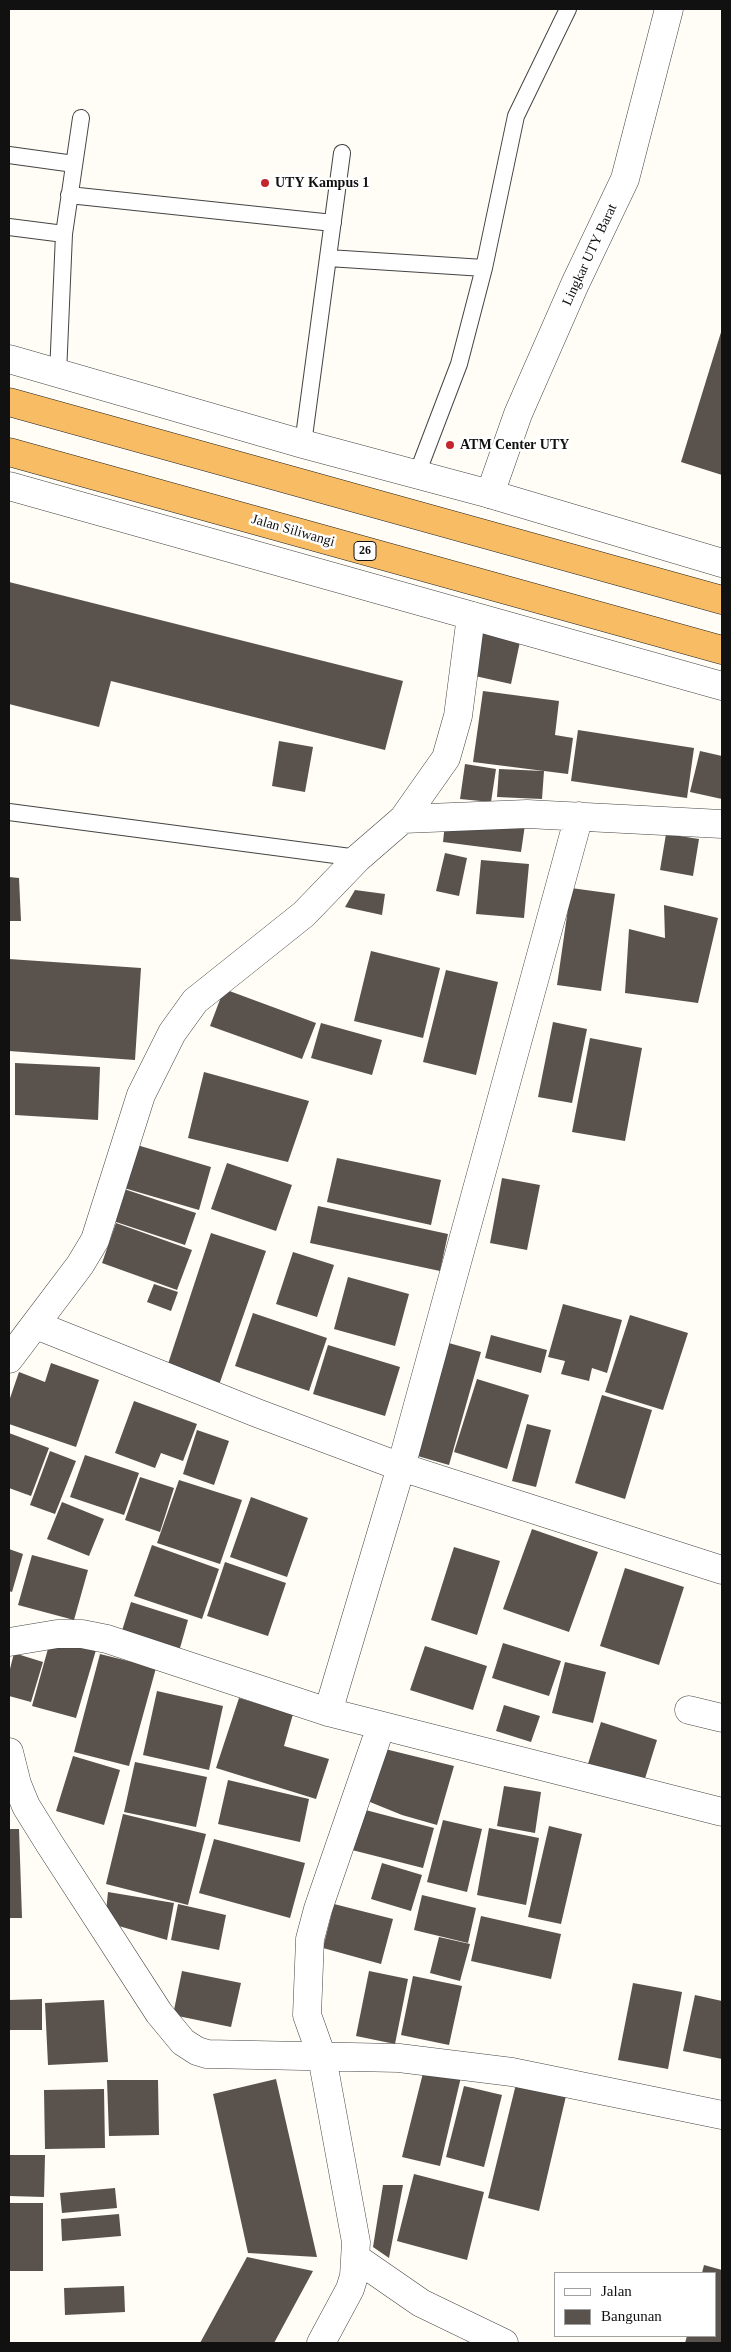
<!DOCTYPE html>
<html>
<head>
<meta charset="utf-8">
<style>
  body { margin:0 }
  #map { position:relative; width:731px; height:2352px; overflow:hidden; background:#fffdf5; font-family:Georgia,serif }
  canvas { display:block }
  .frame { position:absolute; inset:0; border:10px solid #111; pointer-events:none }
  .legend { position:absolute; left:554px; top:2272px; width:162px; height:65px; box-sizing:border-box; background:#fff; border:1px solid #a0a0a0; margin:0; padding:6px 9px; list-style:none; font-size:15px; color:#111 }
  .legend li { display:flex; align-items:center; gap:10px; height:25px }
  .legend b { width:25px; border:1px solid #a0a0a0 }
</style>
</head>
<body>
<div id="map">
<canvas width="731" height="2352"></canvas>
<div class="frame"></div>
<ul class="legend">
<li><b style="height:6px;background:#fff"></b>Jalan</li>
<li><b style="height:14px;background:#5a524d"></b>Bangunan</li>
</ul>
</div>
<script>
const c = document.querySelector('canvas').getContext('2d');
c.lineJoin = 'round';
function paint(path, color) { c.fillStyle = color; c.fill(path, 'evenodd'); }
const poly = rows => new Path2D(rows.map(r => 'M' + r).join(''));
function trace(path, color, width, dash) { c.strokeStyle = color; c.lineWidth = width; c.lineCap = dash ? 'butt' : 'round'; c.setLineDash(dash || []); c.stroke(path); }
function drawText(font, color, halo, rows, align = 'center') {
  c.font = font + ' Georgia,serif'; c.lineWidth = 5; c.setLineDash([]); c.textBaseline = 'middle'; c.strokeStyle = halo; c.fillStyle = color; for (const [text, x, y, turn = 0] of rows) {
    c.save(); c.translate(x, y); c.rotate((+turn || 0) * Math.PI / 180); c.textAlign = isNaN(turn) ? turn : align; if (halo) c.strokeText(text, 0, 0); c.fillText(text, 0, 0); c.restore();
  }
}
paint(poly([
  [722,329,722,475,681,462],
  [9,582,403,681,385,750,111,681,99,727,9,704],
  [482,627,521,637,511,684,475,676],
  [483,691,559,701,555,735,573,738,568,774,473,762],
  [578,730,694,748,687,798,571,781],
  [279,741,313,747,305,792,272,786],
  [700,751,722,756,722,799,690,792],
  [465,764,496,769,491,802,460,799],
  [499,769,544,771,542,799,497,797],
  [446,814,525,825,521,852,443,842],
  [666,834,699,839,693,876,660,870],
  [445,853,467,858,459,896,436,891],
  [481,860,529,864,524,918,476,914],
  [9,877,19,878,21,921,9,921],
  [571,888,615,894,601,991,557,985],
  [355,890,385,894,382,915,345,907],
  [664,905,718,918,698,1003,625,993,629,929,665,938],
  [371,951,440,968,423,1038,354,1021],
  [9,959,141,968,135,1060,9,1051],
  [446,970,498,982,476,1075,423,1062],
  [224,989,316,1023,302,1059,210,1026],
  [553,1022,587,1029,572,1103,538,1097],
  [321,1023,382,1040,372,1075,311,1058],
  [590,1038,642,1048,625,1141,572,1132],
  [15,1063,100,1067,98,1120,15,1115],
  [204,1072,309,1101,288,1162,188,1138],
  [137,1145,211,1167,199,1210,124,1188],
  [337,1158,441,1180,431,1225,327,1202],
  [227,1163,292,1185,276,1231,211,1209],
  [502,1178,540,1185,527,1250,490,1243],
  [121,1188,196,1213,185,1245,110,1220],
  [318,1206,448,1234,440,1271,310,1243],
  [116,1223,192,1250,177,1290,102,1263],
  [211,1233,266,1251,219,1385,167,1367],
  [293,1252,334,1265,317,1317,276,1304],
  [348,1277,409,1294,395,1346,334,1329],
  [154,1284,178,1292,171,1311,147,1302],
  [563,1304,622,1320,607,1373,592,1368,589,1381,561,1374,565,1361,548,1357],
  [253,1313,327,1338,309,1391,235,1366],
  [630,1315,688,1333,663,1410,605,1392],
  [491,1335,547,1350,541,1373,485,1358],
  [438,1340,481,1352,449,1465,407,1453],
  [328,1345,400,1367,385,1416,313,1394],
  [51,1363,99,1380,76,1447,9,1424,9,1401,19,1372,45,1382],
  [477,1379,529,1395,507,1469,454,1452],
  [602,1395,652,1410,625,1499,575,1483],
  [134,1401,197,1424,183,1461,161,1453,155,1468,115,1453],
  [527,1424,551,1430,536,1487,512,1481],
  [197,1430,229,1441,214,1485,183,1474],
  [9,1433,49,1448,31,1496,9,1488],
  [50,1451,76,1461,55,1514,30,1505],
  [85,1455,139,1473,124,1515,70,1497],
  [140,1477,174,1488,160,1532,125,1520],
  [179,1480,242,1500,220,1564,157,1543],
  [251,1497,308,1518,287,1577,230,1557],
  [62,1502,104,1519,89,1556,47,1539],
  [532,1529,598,1552,569,1632,503,1609],
  [152,1545,219,1569,202,1619,134,1596],
  [454,1547,500,1561,477,1635,431,1620],
  [9,1549,23,1554,12,1592,9,1591],
  [32,1555,88,1570,74,1620,18,1605],
  [225,1562,286,1583,268,1636,207,1616],
  [625,1568,684,1587,659,1665,600,1646],
  [131,1602,188,1620,178,1655,120,1637],
  [51,1638,96,1650,76,1718,32,1706],
  [503,1643,561,1661,549,1696,492,1678],
  [425,1646,487,1666,473,1710,410,1690],
  [14,1653,43,1662,31,1702,9,1696,9,1673],
  [100,1654,156,1668,129,1766,74,1752],
  [565,1662,606,1672,593,1723,552,1713],
  [157,1691,223,1706,209,1770,143,1755],
  [239,1698,293,1714,284,1746,329,1759,316,1799,216,1768],
  [504,1705,540,1716,531,1742,496,1731],
  [601,1722,657,1740,643,1785,587,1767],
  [385,1749,454,1766,437,1825,402,1815,365,1800],
  [73,1756,120,1770,104,1825,56,1811],
  [135,1762,207,1777,196,1827,124,1812],
  [228,1780,309,1799,300,1842,218,1824],
  [504,1786,541,1792,535,1833,497,1826],
  [358,1808,434,1828,423,1868,348,1849],
  [123,1814,206,1834,188,1905,106,1884],
  [443,1820,482,1829,467,1892,427,1882],
  [549,1826,582,1834,561,1924,528,1917],
  [489,1828,539,1838,526,1905,477,1895],
  [9,1829,19,1829,22,1918,9,1918],
  [214,1839,305,1863,290,1918,199,1893],
  [382,1863,422,1875,411,1911,371,1899],
  [108,1892,174,1903,167,1940,105,1922],
  [422,1895,476,1908,468,1943,414,1930],
  [178,1904,226,1915,219,1950,171,1940],
  [334,1904,393,1919,381,1964,323,1948],
  [481,1916,561,1934,551,1979,471,1961],
  [439,1937,470,1944,460,1981,430,1973],
  [182,1971,241,1983,231,2027,173,2015],
  [369,1971,408,1979,395,2044,356,2036],
  [413,1976,462,1986,449,2045,401,2035],
  [633,1983,682,1992,668,2069,618,2060],
  [695,1995,722,2001,722,2059,683,2051],
  [42,1999,42,2030,9,2030,9,2000],
  [104,2000,108,2062,48,2065,45,2003],
  [424,2069,461,2077,440,2166,402,2157],
  [276,2079,317,2257,248,2253,213,2094],
  [107,2080,158,2080,159,2135,109,2136],
  [516,2084,566,2096,539,2211,488,2198],
  [464,2086,502,2095,484,2167,446,2157],
  [104,2089,105,2148,45,2149,44,2090],
  [9,2155,45,2155,44,2197,9,2196],
  [414,2174,484,2192,467,2260,397,2241],
  [383,2185,403,2185,389,2258,373,2247],
  [115,2188,117,2208,62,2213,60,2193],
  [9,2203,43,2203,43,2271,9,2271],
  [119,2214,121,2236,62,2241,61,2219],
  [247,2257,313,2271,274,2343,200,2343],
  [704,2265,722,2270,722,2343,685,2343,687,2336,715,2336,715,2273,702,2273],
  [124,2286,125,2312,65,2315,64,2288]
]), '#5a524d');
const service = poly([
  [9,155,74,164],
  [69,195,333,223],
  [9,227,64,234,58,374],
  [64,234,81,118],
  [328,258,484,268,516,116,568,9],
  [303,444,342,153],
  [417,474,459,364,484,268],
  [9,812,358,858]
]);
const minor = poly([
  [490,494,518,414,575,284,625,179,669,9],
  [403,819,527,814,722,824],
  [36,1325,257,1413,401,1467,722,1570],
  [9,1359,80,1265,95,1240,141,1095,172,1033,195,1001,304,914,358,858,403,819,446,758,458,716,471,616],
  [9,1642,57,1634,82,1634,107,1639,328,1712,722,1812],
  [689,1710,722,1718],
  [328,1712,401,1467,579,816],
  [9,1752,17,1784,26,1806,49,1843,159,2013,183,2042,197,2051,207,2054,399,2058,512,2072,722,2115],
  [356,2258,421,2303,504,2343],
  [321,2343,350,2289,354,2276,356,2242,322,2057,307,2015,310,1939,318,1909,381,1726]
]);
const tertiary = poly([
  [9,359,303,444,490,494,722,563],
  [9,486,722,686]
]);
const trunk = poly([
  [9,402,722,600],
  [9,452,722,650]
]);
trace(service, '#444', 18);
trace(minor, '#444', 29);
trace(tertiary, '#444', 29);
trace(trunk, '#222', 29);
trace(service, '#fff', 16);
trace(minor, '#fff', 28);
trace(tertiary, '#fff', 28);
trace(trunk, '#f7bc64', 28);
for (const [x, y, r, color] of [
  [265,183,5,"#c4262e"],
  [450,445,5,"#c4262e"]
]) { const dot = new Path2D(); dot.arc(x, y, r, 0, 2 * Math.PI); c.fillStyle = color; c.fill(dot); trace(dot, '#fff', 2); }
for (const [x, y, w] of [
  [365,551,22]
]) { const box = new Path2D(); box.roundRect(x - w / 2, y - 9.5, w, 19, 4); c.fillStyle = '#fff'; c.fill(box); trace(box, '#111', 1); }
drawText('bold 12px', '#111', null, [
  ["26",365,551]
]);
drawText('bold 14px', '#111', '#fff', [
  ["UTY Kampus 1",275,183],
  ["ATM Center UTY",460,445]
], 'left');
drawText('14px', '#111', '#fff', [
  ["Lingkar UTY Barat",590,255,-65],
  ["Jalan Siliwangi",293,531,16]
]);
</script>
</body>
</html>
